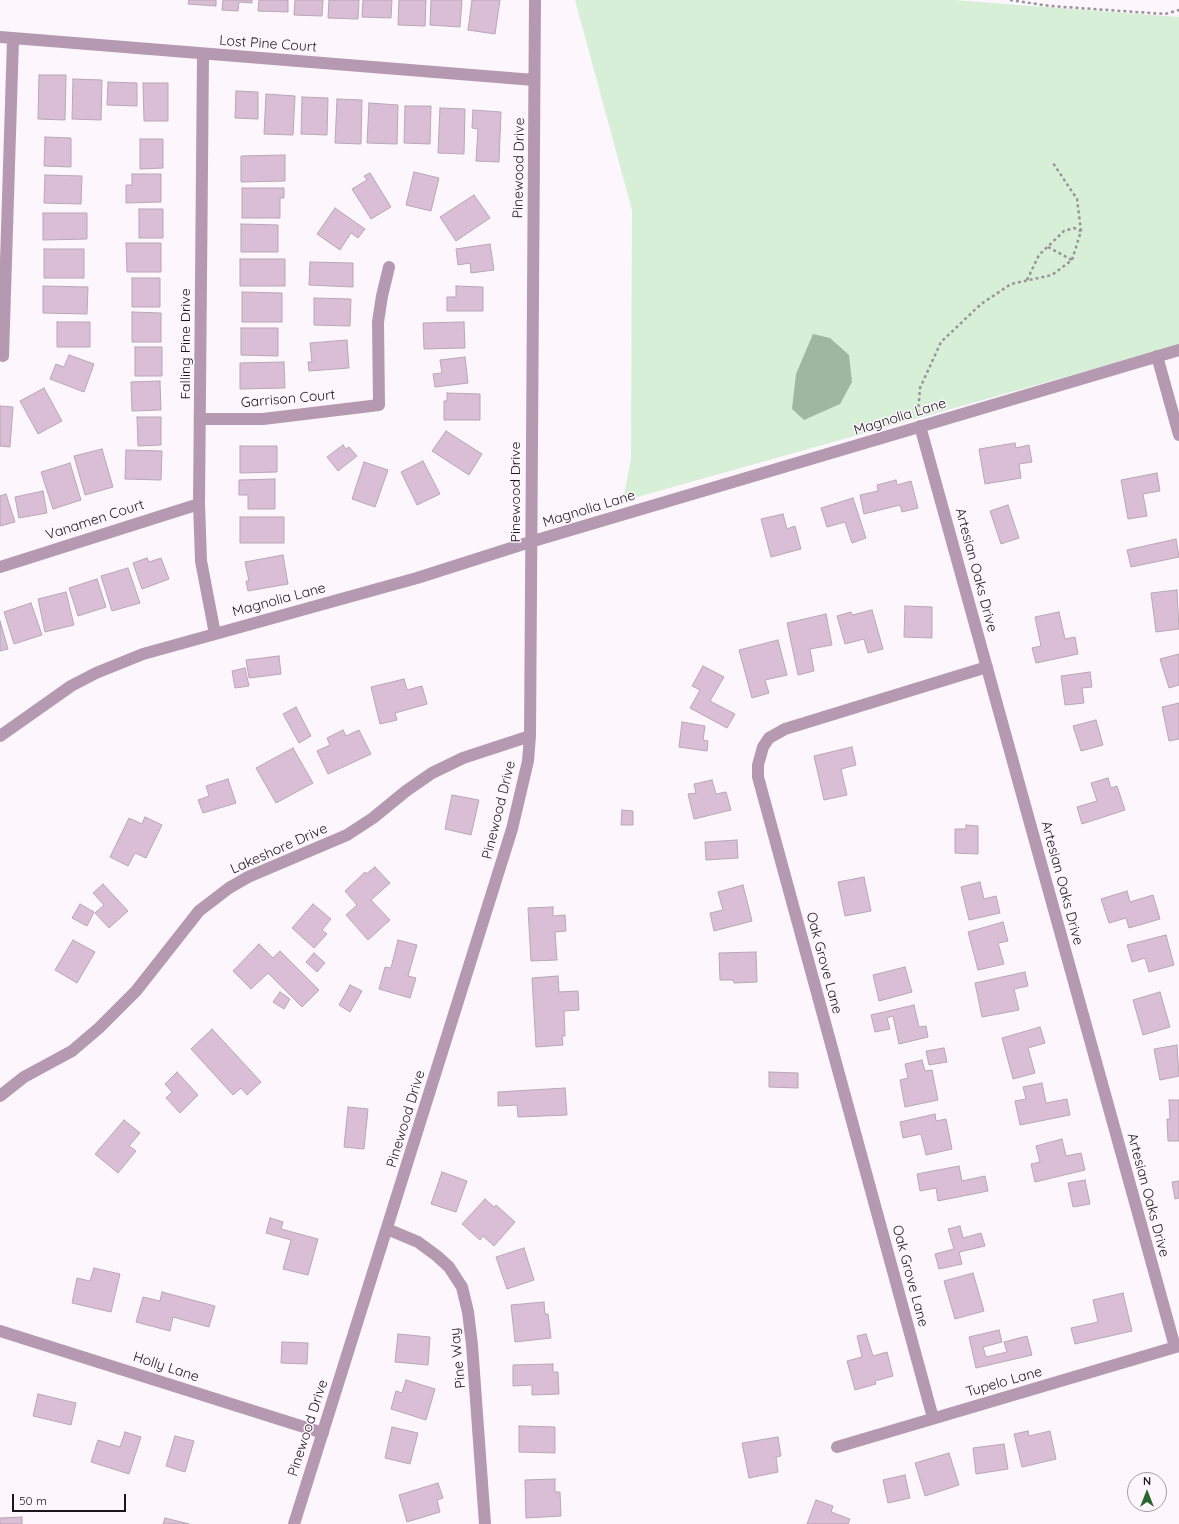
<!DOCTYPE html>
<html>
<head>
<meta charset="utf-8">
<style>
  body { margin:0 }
  #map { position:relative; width:1179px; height:1524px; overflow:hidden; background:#fdf6fc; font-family:Quicksand,sans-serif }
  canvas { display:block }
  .north { position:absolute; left:1127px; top:1472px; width:40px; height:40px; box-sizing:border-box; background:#fdf6fc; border:1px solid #a39ca2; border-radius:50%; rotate:0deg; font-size:11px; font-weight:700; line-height:16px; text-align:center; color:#1c161b }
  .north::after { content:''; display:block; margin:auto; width:14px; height:18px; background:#28672f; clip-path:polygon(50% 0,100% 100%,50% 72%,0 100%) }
  .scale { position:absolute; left:12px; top:1494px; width:114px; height:18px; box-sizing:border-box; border:2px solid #1c161b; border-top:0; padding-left:5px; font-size:12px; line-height:14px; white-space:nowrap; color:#1c161b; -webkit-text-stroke:3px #fdf6fc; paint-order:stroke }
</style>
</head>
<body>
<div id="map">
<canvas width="1179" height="1524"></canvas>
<div class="north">N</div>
<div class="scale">50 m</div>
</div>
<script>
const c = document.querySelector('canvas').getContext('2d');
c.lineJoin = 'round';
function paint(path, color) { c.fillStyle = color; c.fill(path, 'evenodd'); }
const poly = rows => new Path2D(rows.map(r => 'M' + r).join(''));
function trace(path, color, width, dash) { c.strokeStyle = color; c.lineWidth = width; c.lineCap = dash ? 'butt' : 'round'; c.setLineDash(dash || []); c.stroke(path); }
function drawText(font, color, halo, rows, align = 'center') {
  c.font = font + ' Quicksand,sans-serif'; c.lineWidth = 3; c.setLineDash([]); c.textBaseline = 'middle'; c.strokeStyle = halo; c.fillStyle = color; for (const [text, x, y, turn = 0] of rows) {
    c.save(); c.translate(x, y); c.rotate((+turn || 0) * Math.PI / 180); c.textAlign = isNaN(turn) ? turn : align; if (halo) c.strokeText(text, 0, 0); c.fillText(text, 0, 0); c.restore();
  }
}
paint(poly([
  [575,0,953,0,1179,17,1179,345,623,501,631,459,632,210]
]), '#d6efd6');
paint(poly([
  [813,334,830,338,849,355,852,382,840,404,804,420,792,409,796,374]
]), '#9eb79e');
const building = poly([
  [189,0,216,0,216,6,188,4,189,0],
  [223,0,252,0,252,3,239,2,238,11,222,10,223,0],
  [259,0,288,0,288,12,258,11,259,0],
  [295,0,323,0,322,16,294,15,295,0],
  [329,0,359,0,358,19,328,18,329,0],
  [363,0,392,0,391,18,362,17,363,0],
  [399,0,426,0,425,26,398,25,399,0],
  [431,0,462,0,460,27,430,25,431,0],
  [472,0,500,0,495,34,468,30,472,0],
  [39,75,66,75,65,120,38,119,39,75],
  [73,79,102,80,101,120,72,119,73,79],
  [108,82,137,83,137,106,107,105,108,82],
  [143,83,168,83,168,121,144,121,143,83],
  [236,91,258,92,258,119,235,118,236,91],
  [266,94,295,96,293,135,264,134,266,94],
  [302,97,328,98,327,135,301,134,302,97],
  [337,99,362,100,361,144,335,143,337,99],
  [369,103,398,105,397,144,367,143,369,103],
  [405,106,431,106,430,144,404,143,405,106],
  [440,108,465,109,464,154,438,153,440,108],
  [473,110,501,112,499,162,476,161,478,129,472,128,473,110],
  [45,137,71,138,71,167,44,166,45,137],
  [140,139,163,139,163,168,140,169,140,139],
  [285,155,285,181,241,182,241,156,285,155],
  [414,172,439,178,431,211,406,205,414,172],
  [370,173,391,207,371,219,352,189,367,180,364,176,370,173],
  [132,174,161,174,161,202,126,203,126,185,132,185,132,174],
  [45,175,82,176,81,204,44,203,45,175],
  [242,188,284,188,284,198,280,198,280,218,242,218,242,188],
  [474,195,490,218,456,241,440,217,474,195],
  [335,208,365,229,358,238,351,233,340,250,317,234,335,208],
  [139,209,163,209,163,238,139,238,139,209],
  [43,213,87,213,87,239,43,240,43,213],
  [241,224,278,225,278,252,241,252,241,224],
  [126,243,161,243,161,272,127,272,126,243],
  [490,244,494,270,471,273,470,263,458,265,456,249,490,244],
  [44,249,84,249,84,278,44,278,44,249],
  [240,259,285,259,285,286,240,286,240,259],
  [310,262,353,263,353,287,309,285,310,262],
  [132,278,160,278,160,307,132,307,132,278],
  [43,286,88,287,87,314,43,313,43,286],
  [456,286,483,287,483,311,447,311,447,297,456,297,456,286],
  [242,292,282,293,282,322,242,322,242,292],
  [314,298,351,299,350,326,314,325,314,298],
  [132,312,161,313,161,342,132,342,132,312],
  [57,322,90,322,90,347,57,347,57,322],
  [464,322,465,348,424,349,423,323,464,322],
  [241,328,278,328,278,356,241,355,241,328],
  [347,340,349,368,309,371,308,362,312,362,310,343,347,340],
  [135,347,162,347,162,376,135,376,135,347],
  [69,355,94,364,84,392,50,379,56,364,64,367,69,355],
  [465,357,468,383,435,387,433,374,442,373,440,360,465,357],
  [284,362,285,388,240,389,240,363,284,362],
  [160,381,161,410,132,411,131,382,160,381],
  [44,388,62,421,38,434,20,401,44,388],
  [447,393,480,394,480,420,444,420,444,401,447,401,447,393],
  [0,406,13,407,10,447,0,446,0,406],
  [137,417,161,417,161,445,138,446,137,417],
  [446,431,482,454,469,475,432,451,446,431],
  [1015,443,1016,448,1029,445,1032,462,1019,464,1021,478,985,484,979,449,1015,443],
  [343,445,346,449,349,447,357,456,338,471,327,457,343,445],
  [240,446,277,446,277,472,240,473,240,446],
  [102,449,113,487,85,495,74,456,102,449],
  [126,450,162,451,161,480,125,479,126,450],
  [423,461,440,494,417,505,401,472,423,461],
  [364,462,388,470,375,507,352,499,364,462],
  [70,463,81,500,53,509,41,472,70,463],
  [1157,473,1160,491,1143,494,1147,516,1128,519,1121,480,1157,473],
  [275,479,275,509,248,509,248,495,239,495,239,480,275,479],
  [896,480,897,485,911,481,918,508,902,512,900,505,864,514,860,495,878,491,877,485,896,480],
  [43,491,47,513,19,518,15,497,43,491],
  [6,494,15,522,0,526,0,496,6,494],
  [853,498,866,538,852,543,845,522,827,527,821,508,853,498],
  [1008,505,1019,538,1001,544,990,511,1008,505],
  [783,514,787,529,795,526,801,549,771,557,761,519,783,514],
  [240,517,284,517,284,543,240,543,240,517],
  [1176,539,1179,557,1131,567,1127,550,1176,539],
  [283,555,288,584,248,591,246,581,249,581,245,562,283,555],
  [147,558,149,562,161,558,169,579,142,589,133,563,147,558],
  [128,568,140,603,112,611,101,576,128,568],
  [97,579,106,607,78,616,69,588,97,579],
  [1177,590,1179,629,1156,632,1151,593,1177,590],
  [66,592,74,625,45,632,38,599,66,592],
  [31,603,42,635,14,644,4,612,31,603],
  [905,606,932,607,932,638,904,637,905,606],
  [872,610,883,649,868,653,864,639,845,644,837,616,851,612,852,615,872,610],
  [1059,612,1065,639,1075,637,1078,654,1036,663,1032,648,1041,646,1035,617,1059,612],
  [826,614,832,645,810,649,814,671,798,675,787,623,826,614],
  [0,621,8,649,0,651,0,621],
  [778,640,787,675,765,680,769,693,752,698,739,650,778,640],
  [1179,654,1179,685,1169,688,1160,659,1179,654],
  [279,656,281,674,249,678,246,660,279,656],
  [703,666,724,677,710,701,735,714,727,728,690,708,700,690,692,686,703,666],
  [245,668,249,686,235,688,232,671,245,668],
  [1090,672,1092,687,1082,688,1084,703,1065,705,1061,676,1090,672],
  [404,679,407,690,422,686,427,704,395,713,397,720,380,724,371,687,404,679],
  [1179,703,1179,739,1169,741,1162,707,1179,703],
  [296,707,311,736,299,743,283,714,296,707],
  [1096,720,1103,745,1081,751,1073,726,1096,720],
  [682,722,705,726,703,740,708,741,707,751,679,747,682,722],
  [343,730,346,736,359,730,371,754,328,774,317,751,330,745,327,738,343,730],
  [852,747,856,765,841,769,847,795,824,800,814,756,852,747],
  [293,748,313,783,276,803,256,768,293,748],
  [1108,778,1111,788,1117,786,1125,810,1082,824,1077,807,1097,801,1091,783,1108,778],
  [228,779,236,803,203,813,198,800,209,796,206,786,228,779],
  [712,780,716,794,726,792,731,810,694,819,688,794,696,793,694,784,712,780],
  [452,795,479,800,471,835,445,829,452,795],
  [622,810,633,811,633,825,621,825,622,810],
  [145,817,162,825,146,858,135,853,128,866,110,857,129,818,142,824,145,817],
  [966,825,978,826,978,854,955,853,955,829,966,829,966,825],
  [737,840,738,858,706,860,705,842,737,840],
  [375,867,390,883,371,900,390,920,368,940,346,915,357,905,345,891,365,872,366,874,375,867],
  [864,877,871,911,845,916,838,882,864,877],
  [980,882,984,899,996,896,1000,913,969,920,961,887,980,882],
  [103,884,128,911,109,928,95,913,104,905,93,893,103,884],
  [743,885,752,921,714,931,710,913,723,910,718,892,743,885],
  [1127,891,1130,902,1153,895,1160,919,1129,928,1126,918,1109,923,1101,899,1127,891],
  [80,904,94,912,87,926,72,918,80,904],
  [313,904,331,919,322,930,327,934,314,948,292,928,313,904],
  [553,907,553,916,565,915,566,931,555,932,557,960,531,961,528,908,553,907],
  [1003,922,1008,941,998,943,1004,964,978,970,968,932,1003,922],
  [1166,935,1174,965,1149,972,1145,958,1132,962,1127,945,1166,935],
  [73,940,95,952,77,983,55,970,73,940],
  [398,940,417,945,408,976,416,978,410,998,379,989,385,967,391,968,398,940],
  [259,944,273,958,280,951,319,990,302,1007,268,973,251,989,233,971,259,944],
  [756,952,757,982,734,983,733,980,720,980,719,953,756,952],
  [314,953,325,963,317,972,306,962,314,953],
  [905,967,912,992,879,1001,873,975,905,967],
  [1025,972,1028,986,1014,989,1019,1010,982,1017,975,983,1025,972],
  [558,976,559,992,578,991,579,1010,564,1011,565,1036,562,1036,563,1045,536,1047,532,978,558,976],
  [350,985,362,991,350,1012,339,1005,350,985],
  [280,992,290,999,284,1009,273,1002,280,992],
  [1160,992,1170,1027,1143,1035,1133,1000,1160,992],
  [914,1005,919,1027,926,1026,928,1037,899,1044,893,1016,887,1018,890,1029,875,1032,871,1015,914,1005],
  [1040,1027,1045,1043,1028,1048,1035,1073,1013,1079,1002,1038,1040,1027],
  [212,1029,261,1082,247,1095,241,1088,233,1095,191,1049,212,1029],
  [1177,1045,1179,1076,1160,1080,1154,1049,1177,1045],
  [944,1048,947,1062,929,1065,926,1051,944,1048],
  [922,1060,925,1071,932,1070,938,1100,905,1107,900,1080,908,1078,905,1064,922,1060],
  [177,1072,198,1095,180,1113,166,1098,172,1092,165,1084,177,1072],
  [769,1072,798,1073,798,1088,769,1087,769,1072],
  [1042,1083,1046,1103,1067,1099,1070,1115,1020,1125,1015,1101,1026,1099,1023,1087,1042,1083],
  [565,1088,567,1115,518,1117,517,1105,498,1106,498,1092,565,1088],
  [1169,1100,1179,1100,1179,1141,1168,1141,1167,1119,1170,1119,1169,1100],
  [348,1107,368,1109,364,1149,344,1147,348,1107],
  [935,1114,936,1121,946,1119,952,1149,926,1155,921,1134,903,1138,900,1122,935,1114],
  [124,1120,140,1133,129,1146,136,1151,118,1173,95,1154,124,1120],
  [1062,1139,1066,1156,1081,1153,1085,1170,1035,1182,1031,1164,1040,1162,1036,1146,1062,1139],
  [959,1166,962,1181,985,1176,988,1191,938,1201,936,1188,920,1191,917,1174,959,1166],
  [442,1172,467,1181,456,1212,431,1204,442,1172],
  [1085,1180,1090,1204,1073,1207,1068,1183,1085,1180],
  [1179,1181,1179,1198,1175,1199,1172,1182,1179,1181],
  [485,1199,494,1207,496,1205,515,1222,494,1246,483,1236,480,1240,462,1224,485,1199],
  [270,1218,283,1222,281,1229,318,1239,308,1275,283,1269,291,1240,266,1233,270,1218],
  [960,1226,963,1238,981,1233,985,1246,959,1252,962,1264,939,1269,935,1254,954,1249,948,1229,960,1226],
  [524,1248,534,1280,507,1289,496,1257,524,1248],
  [94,1268,120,1274,111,1312,72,1303,77,1278,90,1281,94,1268],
  [973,1273,984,1311,955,1319,944,1281,973,1273],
  [162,1292,215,1306,209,1327,173,1317,170,1331,136,1322,143,1297,160,1301,162,1292],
  [1123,1293,1132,1331,1075,1344,1071,1328,1098,1322,1093,1300,1123,1293],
  [544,1302,545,1314,548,1314,551,1338,515,1342,511,1305,544,1302],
  [999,1330,1002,1342,983,1347,986,1357,1007,1352,1004,1342,1027,1336,1032,1355,976,1368,969,1337,999,1330],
  [398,1334,430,1337,428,1365,395,1362,398,1334],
  [866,1334,873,1356,887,1352,893,1376,875,1381,876,1384,855,1390,847,1361,862,1357,857,1336,866,1334],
  [282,1342,308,1343,307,1364,281,1363,282,1342],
  [553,1364,553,1372,558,1372,559,1394,532,1395,532,1385,513,1386,513,1365,553,1364],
  [406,1380,435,1389,426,1420,391,1409,396,1391,402,1393,406,1380],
  [38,1394,76,1403,71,1425,33,1416,38,1394],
  [519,1426,555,1427,555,1453,519,1452,519,1426],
  [392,1427,418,1433,410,1464,385,1458,392,1427],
  [1028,1431,1029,1436,1050,1431,1056,1459,1022,1467,1014,1434,1028,1431],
  [125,1432,141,1437,129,1474,91,1462,98,1440,120,1447,125,1432],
  [175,1436,194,1441,185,1472,166,1466,175,1436],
  [778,1437,781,1456,776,1457,778,1472,749,1478,742,1443,778,1437],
  [1004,1444,1008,1469,976,1474,973,1448,1004,1444],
  [949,1453,959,1485,925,1496,915,1463,949,1453],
  [905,1475,910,1498,888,1503,883,1480,905,1475],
  [555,1479,555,1492,560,1492,561,1516,526,1518,525,1480,555,1479],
  [438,1483,443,1498,437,1500,440,1512,407,1522,399,1495,438,1483],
  [816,1500,833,1506,831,1512,850,1519,848,1524,807,1524,816,1500],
  [22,1517,22,1524,0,1524,0,1518,22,1517],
  [165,1518,189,1524,163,1524,165,1518]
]);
paint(building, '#d9bed6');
trace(building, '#b8a7b5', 1);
trace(poly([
  [1010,0,1050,6,1165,14,1179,10],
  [1048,247,1072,260],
  [1027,280,1039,255,1064,231,1074,228,1081,231],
  [918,413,920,388,941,342,981,304,1011,284,1052,275,1072,260,1081,231,1077,199,1053,163]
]), '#9a9399', 2.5, [3, 3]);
trace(poly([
  [0,37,534,80],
  [203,54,199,504,201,561,215,634],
  [3,356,13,39],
  [1157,356,1179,435],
  [200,419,263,419,379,405,378,322,382,296,389,267],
  [920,426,1175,1347],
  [0,567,199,504],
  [0,736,71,686,96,673,143,654,417,578,530,542,1179,350],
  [0,1096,24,1077,72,1051,99,1028,136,991,199,911,229,888,248,877,347,835,373,818,406,791,432,773,463,758,530,736],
  [387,1229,418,1242,437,1256,449,1267,462,1287,468,1312,472,1345,485,1524],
  [0,1331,323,1433],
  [933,1418,758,777,758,765,763,747,769,738,785,729,987,667],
  [837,1447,1179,1346],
  [294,1524,512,829,528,761,530,736,535,0]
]), '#b599b1', 12);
drawText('14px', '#1c161b', '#fdf6fc', [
  ["Lost Pine Court",268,44,4],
  ["Pinewood Drive",519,168,-89],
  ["Falling Pine Drive",186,344,-90],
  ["Garrison Court",288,399,-5],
  ["Magnolia Lane",900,417,-17],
  ["Pinewood Drive",516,492,-90],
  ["Magnolia Lane",589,509,-17],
  ["Vanamen Court",95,520,-18],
  ["Artesian Oaks Drive",976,570,75],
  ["Magnolia Lane",279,600,-15],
  ["Pinewood Drive",499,810,-76],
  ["Lakeshore Drive",279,849,-24],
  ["Artesian Oaks Drive",1062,883,75],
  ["Oak Grove Lane",824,963,75],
  ["Pinewood Drive",406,1119,-73],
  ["Artesian Oaks Drive",1148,1195,75],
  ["Oak Grove Lane",910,1276,75],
  ["Pine Way",458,1358,-96],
  ["Holly Lane",166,1367,18],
  ["Tupelo Lane",1004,1382,-16],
  ["Pinewood Drive",308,1428,-72]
]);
</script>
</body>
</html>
